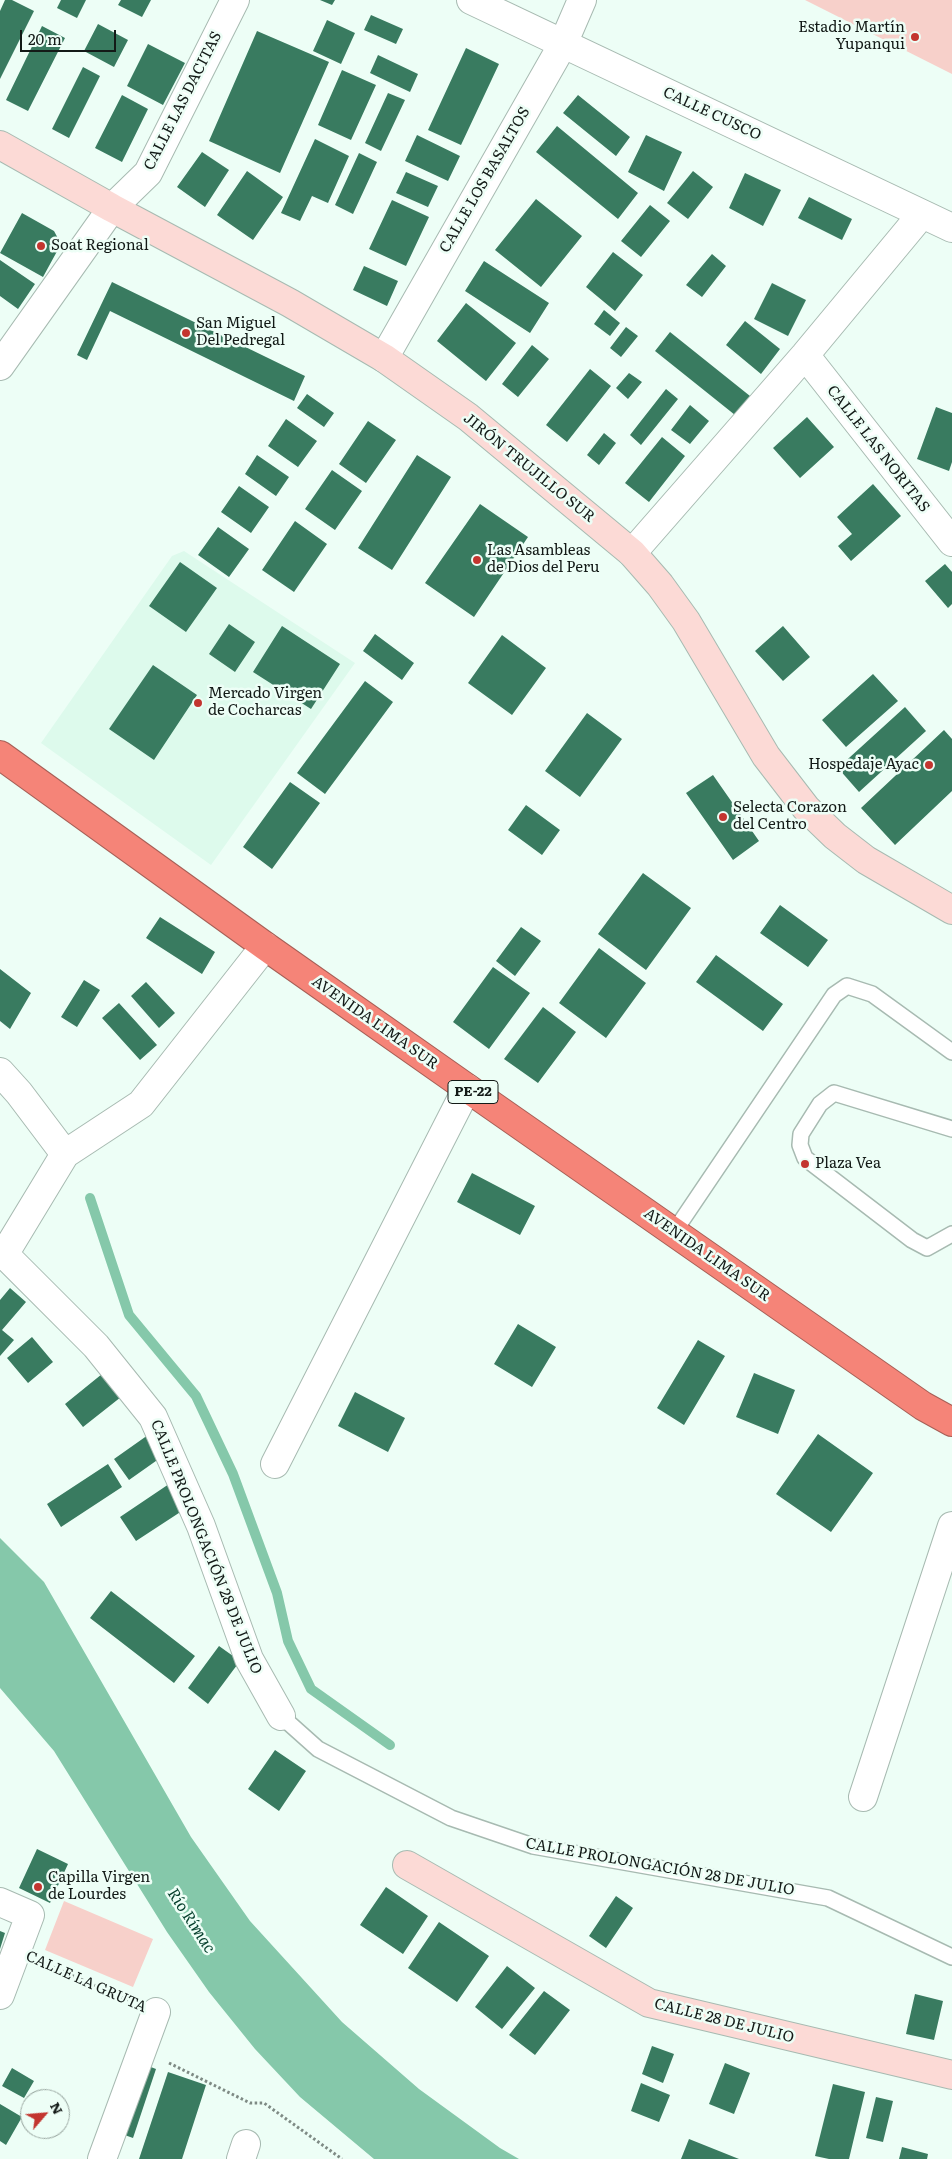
<!DOCTYPE html>
<html>
<head>
<meta charset="utf-8">
<style>
  body { margin:0 }
  #map { position:relative; width:952px; height:2159px; overflow:hidden; background:#edfef6; font-family:Literata,serif }
  canvas { display:block }
  .north { position:absolute; left:20px; top:2089px; width:50px; height:50px; box-sizing:border-box; background:#edfef6; border:1px solid #96a39d; border-radius:50%; rotate:63deg; font-size:14px; font-weight:700; line-height:20px; text-align:center; color:#131a17 }
  .north::after { content:''; display:block; margin:auto; width:18px; height:22px; background:#c3352f; clip-path:polygon(50% 0,100% 100%,50% 72%,0 100%) }
  .scale { position:absolute; left:20px; top:30px; width:96px; height:22px; box-sizing:border-box; border:2px solid #131a17; border-top:0; padding-left:6px; font-size:15px; line-height:18px; white-space:nowrap; color:#131a17; -webkit-text-stroke:4px #edfef6; paint-order:stroke }
</style>
</head>
<body>
<div id="map">
<canvas width="952" height="2159"></canvas>
<div class="north">N</div>
<div class="scale">20 m</div>
</div>
<script>
const c = document.querySelector('canvas').getContext('2d');
c.lineJoin = 'round';
function paint(path, color) { c.fillStyle = color; c.fill(path, 'evenodd'); }
const poly = rows => new Path2D(rows.map(r => 'M' + r).join(''));
function trace(path, color, width, dash) { c.strokeStyle = color; c.lineWidth = width; c.lineCap = dash ? 'butt' : 'round'; c.setLineDash(dash || []); c.stroke(path); }
function drawText(font, color, halo, rows, align = 'center') {
  c.font = font + ' Literata,serif'; c.lineWidth = 5; c.setLineDash([]); c.textBaseline = 'middle'; c.strokeStyle = halo; c.fillStyle = color; for (const [text, x, y, turn = 0] of rows) {
    c.save(); c.translate(x, y); c.rotate((+turn || 0) * Math.PI / 180); c.textAlign = isNaN(turn) ? turn : align; if (halo) c.strokeText(text, 0, 0); c.fillText(text, 0, 0); c.restore();
  }
}
paint(poly([
  [184,551,355,663,211,865,41,743,172,556]
]), '#ddfaec');
paint(poly([
  [805,0,952,0,952,74],
  [64,1901,153,1939,133,1987,45,1950]
]), '#f7d0ca');
paint(poly([
  [0,1538,44,1582,191,1837,250,1921,342,2022,419,2089,500,2148,519,2159,374,2159,300,2097,255,2049,209,1992,167,1932,54,1751,0,1688]
]), '#85c8aa');
trace(poly([
  [90,1198,129,1315,196,1396,233,1474,277,1593,288,1641,311,1689,390,1745]
]), '#85c8aa', 10);
paint(poly([
  [5,0,12,0,34,11,0,79,0,11],
  [61,0,86,0,77,18,57,8],
  [121,0,151,0,142,17,118,5],
  [320,0,335,0,332,5],
  [371,15,403,29,396,44,364,30],
  [327,20,355,33,341,64,313,51],
  [98,24,128,40,114,67,84,51],
  [42,26,65,38,28,111,6,100],
  [257,31,329,62,280,173,209,141],
  [148,44,185,63,163,105,127,86],
  [466,48,499,64,461,145,428,130],
  [378,55,418,74,410,92,370,73],
  [83,67,100,76,69,138,52,129],
  [342,70,376,85,351,140,318,125],
  [388,93,405,100,381,151,365,143],
  [122,95,148,109,122,162,95,148],
  [578,95,630,137,616,156,563,113],
  [557,126,638,193,618,219,536,152],
  [417,135,460,156,448,181,405,161],
  [646,135,682,152,664,191,628,172],
  [315,139,349,156,328,203,312,196,300,221,281,213],
  [202,152,229,170,205,207,177,187],
  [359,153,377,162,353,214,335,205],
  [247,171,283,197,253,240,217,215],
  [693,171,713,187,688,219,667,203],
  [406,172,438,186,428,207,396,193],
  [745,173,781,190,763,226,729,208],
  [809,197,852,219,842,240,798,218],
  [536,199,582,236,541,287,495,250],
  [392,200,429,217,406,266,369,249],
  [650,205,670,221,641,257,621,241],
  [22,213,54,231,61,244,43,277,0,253],
  [613,252,643,275,615,311,586,287],
  [712,254,726,266,702,297,686,285],
  [0,260,35,284,18,309,0,296],
  [484,261,549,303,530,333,465,291],
  [364,266,398,281,387,306,353,290],
  [112,282,305,376,294,401,110,311,87,360,77,355],
  [772,283,806,300,788,336,754,319],
  [466,303,516,343,486,381,437,341],
  [604,310,620,323,610,336,594,324],
  [745,321,780,349,761,374,726,345],
  [626,327,638,336,621,357,610,348],
  [670,332,755,400,740,419,655,351],
  [532,345,549,359,518,397,502,384],
  [590,369,611,386,567,442,546,425],
  [629,373,642,382,628,399,616,388],
  [666,389,678,399,641,445,630,435],
  [307,394,334,413,324,427,297,408],
  [690,405,709,421,690,444,671,430],
  [936,407,952,413,952,462,949,471,917,459],
  [807,417,834,447,800,478,773,448],
  [286,419,317,441,298,467,268,446],
  [368,421,396,440,366,483,339,464],
  [604,433,616,443,599,465,587,455],
  [662,437,685,456,649,502,625,483],
  [257,455,289,477,276,496,245,474],
  [417,455,451,477,392,570,358,548],
  [332,470,362,491,335,530,305,509],
  [873,484,901,516,851,561,838,546,852,534,837,517],
  [239,486,269,507,251,533,221,512],
  [480,504,528,537,474,617,425,583],
  [295,521,327,544,294,592,262,570],
  [218,527,249,549,229,577,198,555],
  [180,562,217,588,186,632,149,606],
  [945,564,952,572,952,604,948,608,925,581],
  [229,624,255,642,235,672,209,654],
  [282,626,340,664,311,709,253,672],
  [783,626,810,657,783,681,755,651],
  [375,634,414,663,402,680,363,651],
  [502,635,546,668,512,715,468,683],
  [153,665,197,695,154,760,109,729],
  [873,674,898,701,846,747,822,720],
  [365,681,393,702,325,794,297,773],
  [905,707,926,731,859,792,838,768],
  [587,713,622,739,580,797,545,771],
  [944,730,952,739,952,791,895,845,861,808],
  [713,775,759,841,733,860,686,793],
  [290,782,320,803,272,869,243,847],
  [526,805,560,830,542,855,508,830],
  [643,873,691,908,646,970,598,934],
  [780,905,828,940,808,967,760,933],
  [160,917,215,952,202,974,146,938],
  [521,927,541,941,515,976,496,961],
  [599,948,646,983,606,1038,559,1003],
  [716,955,783,1004,763,1031,696,982],
  [493,967,530,993,489,1049,453,1022],
  [0,969,31,993,10,1029,0,1021],
  [84,980,100,990,77,1027,61,1017],
  [146,982,175,1013,159,1028,131,996],
  [119,1003,157,1045,140,1060,102,1018],
  [543,1007,576,1032,538,1083,504,1059],
  [472,1173,535,1206,520,1235,457,1202],
  [10,1288,26,1302,2,1330,14,1340,0,1356,0,1300],
  [518,1324,556,1347,532,1387,494,1364],
  [32,1337,53,1362,28,1383,7,1358],
  [698,1340,725,1356,684,1425,657,1408],
  [754,1373,795,1390,778,1434,736,1417],
  [102,1374,121,1397,83,1427,65,1404],
  [355,1392,405,1418,388,1452,338,1426],
  [818,1434,873,1473,831,1532,776,1494],
  [148,1435,163,1456,129,1480,114,1459],
  [108,1464,122,1487,61,1527,47,1504],
  [169,1484,185,1509,136,1541,120,1517],
  [111,1591,195,1656,174,1683,90,1618],
  [219,1646,240,1661,208,1704,188,1688],
  [275,1750,306,1771,279,1811,248,1789],
  [37,1849,68,1864,50,1903,19,1888],
  [386,1887,428,1916,403,1954,360,1925],
  [616,1896,633,1908,606,1948,589,1936],
  [439,1922,489,1956,457,2002,408,1968],
  [0,1931,5,1933,0,1949],
  [507,1966,535,1988,502,2029,475,2007],
  [544,1991,570,2010,535,2055,509,2035],
  [915,1994,943,2001,934,2040,906,2034],
  [652,2046,674,2054,663,2083,642,2074],
  [725,2063,750,2073,734,2114,709,2104],
  [143,2064,156,2069,133,2138,119,2133],
  [12,2068,34,2081,24,2098,2,2086],
  [168,2072,206,2085,182,2159,139,2159],
  [641,2083,670,2095,659,2122,631,2111],
  [833,2084,865,2092,849,2159,829,2159,815,2156],
  [876,2097,893,2101,883,2142,866,2138],
  [0,2104,22,2117,6,2145,0,2141],
  [689,2139,739,2159,681,2159],
  [902,2147,928,2154,927,2159,899,2159]
]), '#397b60');
const lane = poly([
  [952,1129,834,1093,820,1104,801,1134,800,1145,805,1158,912,1240,927,1248,952,1234],
  [674,1232,834,995,847,986,872,994,952,1052],
  [281,1716,318,1749,451,1818,533,1846,828,1898,952,1957]
]);
const street = poly([
  [471,0,952,228],
  [805,355,952,542],
  [384,358,563,44,582,0],
  [0,366,112,208,148,173,235,0],
  [632,553,805,355,922,214],
  [0,1072,19,1093,65,1154],
  [0,1250,96,1346,153,1417,201,1526,249,1659,281,1716],
  [5,1253,65,1154,141,1104,265,946],
  [275,1464,467,1088],
  [863,1797,952,1526],
  [0,1902,30,1915,0,1995],
  [102,2159,156,2012],
  [241,2159,246,2144]
]);
const secondary = poly([
  [0,145,112,208,290,303,384,358,468,417,632,553,660,585,686,621,766,756,806,808,835,836,866,860,952,910],
  [407,1865,649,2003,952,2075]
]);
const highway = poly([
  [0,755,265,946,467,1088,923,1406,952,1422]
]);
trace(lane, '#a7bab1', 18);
trace(street, '#a7bab1', 30);
trace(secondary, '#a7bab1', 30);
trace(highway, '#a65f56', 30);
trace(poly([
  [44,1963,128,2000],
  [169,2063,250,2103,264,2103,342,2159]
]), '#7e8a84', 3, [2.5, 2.5]);
trace(lane, '#fff', 15);
trace(street, '#fff', 28);
trace(secondary, '#fcdad6', 28);
trace(highway, '#f58478', 28);
for (const [x, y, r, color] of [
  [915,37,5,"#c3352f"],
  [41,246,5,"#c3352f"],
  [186,333,5,"#c3352f"],
  [477,560,5,"#c3352f"],
  [198,703,5,"#c3352f"],
  [929,765,5,"#c3352f"],
  [723,817,5,"#c3352f"],
  [805,1164,5,"#c3352f"],
  [38,1887,5,"#c3352f"]
]) { const dot = new Path2D(); dot.arc(x, y, r, 0, 2 * Math.PI); c.fillStyle = color; c.fill(dot); trace(dot, '#edfef6', 2); }
for (const [x, y, w] of [
  [473,1092,50]
]) { const box = new Path2D(); box.roundRect(x - w / 2, y - 11.5, w, 23, 4); c.fillStyle = '#edfef6'; c.fill(box); trace(box, '#131a17', 1); }
drawText('bold 14px', '#131a17', null, [
  ["PE-22",473,1092]
]);
drawText('15px', '#131a17', '#edfef6', [
  ["Estadio Martín",905,28,"right"],
  ["Yupanqui",905,45,"right"],
  ["Soat Regional",51,246],
  ["San Miguel",196,324],
  ["Del Pedregal",196,341],
  ["Las Asambleas",487,551],
  ["de Dios del Peru",487,568],
  ["Mercado Virgen",208,694],
  ["de Cocharcas",208,711],
  ["Hospedaje Ayac",919,765,"right"],
  ["Selecta Corazon",733,808],
  ["del Centro",733,825],
  ["Plaza Vea",815,1164],
  ["Capilla Virgen",48,1878],
  ["de Lourdes",48,1895]
], 'left');
drawText('15px', '#131a17', '#edfef6', [
  ["CALLE LAS DACITAS",183,101,-63],
  ["CALLE CUSCO",712,114,25],
  ["CALLE LOS BASALTOS",485,180,-60],
  ["CALLE LAS NORITAS",878,449,52],
  ["JIRÓN TRUJILLO SUR",529,468,39],
  ["AVENIDA LIMA SUR",375,1023,35],
  ["AVENIDA LIMA SUR",707,1255,35],
  ["CALLE PROLONGACIÓN 28 DE JULIO",206,1547,68],
  ["CALLE PROLONGACIÓN 28 DE JULIO",660,1867,10],
  ["CALLE LA GRUTA",86,1982,24],
  ["CALLE 28 DE JULIO",724,2021,14]
]);
drawText('italic 16px', '#053f2c', '#edfef6', [
  ["Río Rímac",191,1921,57]
]);
</script>
</body>
</html>
